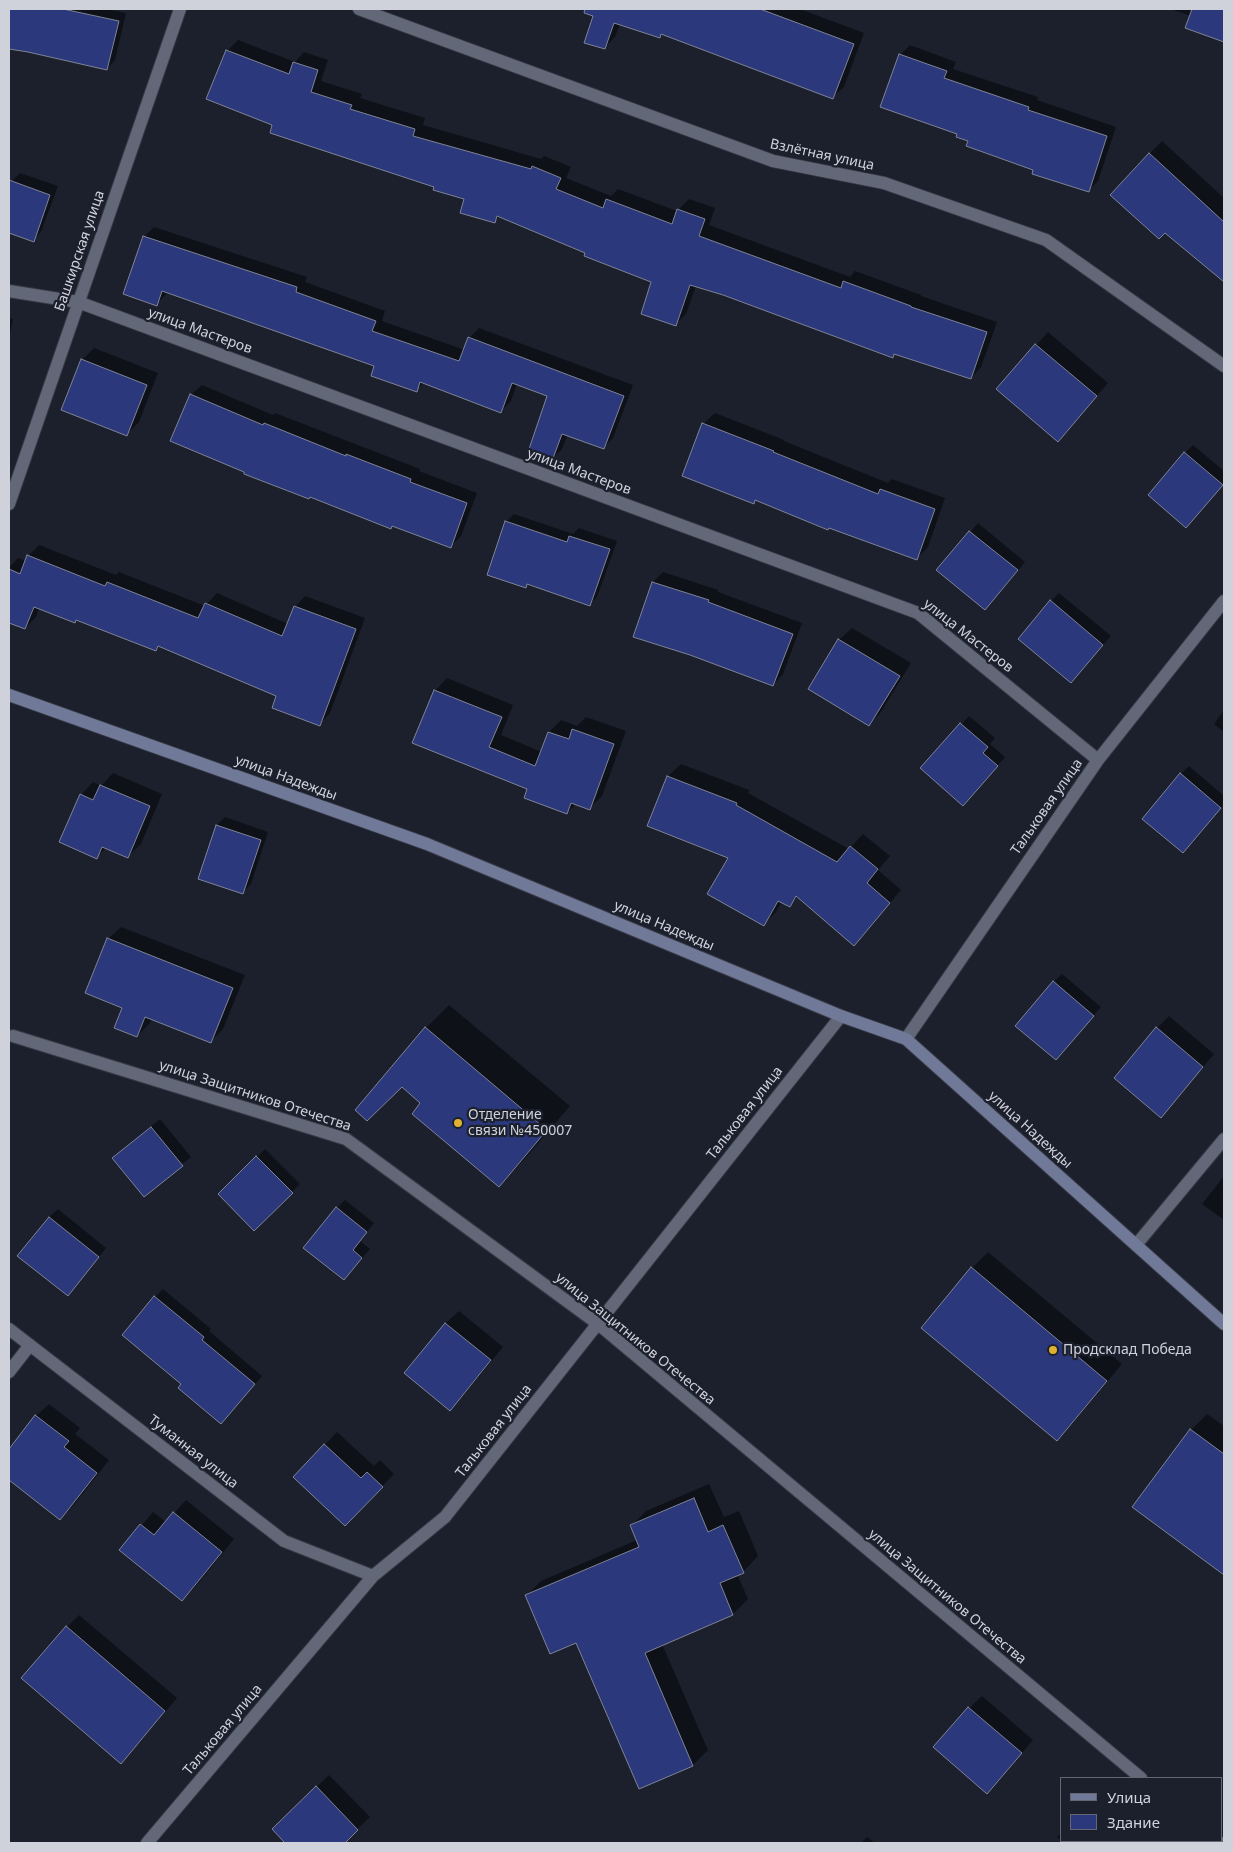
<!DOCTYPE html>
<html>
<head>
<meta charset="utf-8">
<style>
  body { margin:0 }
  #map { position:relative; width:1233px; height:1852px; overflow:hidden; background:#1c202d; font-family:"Noto Sans",sans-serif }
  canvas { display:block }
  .frame { position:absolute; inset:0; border:10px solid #d0d2db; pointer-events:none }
  .legend { position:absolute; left:1060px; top:1777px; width:162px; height:65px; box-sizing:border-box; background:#1c202d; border:1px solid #646773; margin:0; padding:6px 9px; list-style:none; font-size:15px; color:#d0d2db }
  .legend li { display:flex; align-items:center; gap:10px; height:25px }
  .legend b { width:25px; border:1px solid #646773 }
</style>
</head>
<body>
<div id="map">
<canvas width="1233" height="1852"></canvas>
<div class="frame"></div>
<ul class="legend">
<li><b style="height:6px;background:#707997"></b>Улица</li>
<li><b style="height:14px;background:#2b387c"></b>Здание</li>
</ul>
</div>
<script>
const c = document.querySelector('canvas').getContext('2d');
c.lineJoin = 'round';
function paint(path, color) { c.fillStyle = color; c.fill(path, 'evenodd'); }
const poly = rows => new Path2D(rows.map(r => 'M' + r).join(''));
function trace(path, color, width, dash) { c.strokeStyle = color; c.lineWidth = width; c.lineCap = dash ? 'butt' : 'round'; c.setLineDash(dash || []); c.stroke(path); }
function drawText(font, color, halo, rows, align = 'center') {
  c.font = font + ' "Noto Sans",sans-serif'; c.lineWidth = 4.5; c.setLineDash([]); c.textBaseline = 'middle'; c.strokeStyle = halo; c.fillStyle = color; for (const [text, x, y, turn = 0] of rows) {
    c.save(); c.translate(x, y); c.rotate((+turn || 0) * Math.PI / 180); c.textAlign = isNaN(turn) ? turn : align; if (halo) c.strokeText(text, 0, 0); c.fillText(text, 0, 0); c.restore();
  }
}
paint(poly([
  [9,9,106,9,126,13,115,60,107,69,29,51,9,48],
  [589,9,800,9,864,33,844,87,833,97,663,33,659,37,620,24,615,37,604,48,596,11],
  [1170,9,1224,9,1224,41,1187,27,1191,16],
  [238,40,295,62,304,52,328,60,321,81,362,94,360,98,425,118,423,125,541,159,544,156,571,167,566,178,611,196,618,189,677,211,689,199,715,208,709,225,850,277,855,271,921,295,921,296,997,322,981,367,971,378,896,353,892,356,696,286,686,314,676,324,653,282,500,216,494,222,466,198,274,124,227,51],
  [910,45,956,62,953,69,1038,97,1037,100,1116,127,1098,181,1088,191,969,140,958,134,900,55],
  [1162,141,1224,198,1224,280,1165,231,1149,154],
  [20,173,58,186,41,232,33,240,9,232,9,180,12,181],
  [154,227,307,277,305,282,385,311,382,321,465,350,469,338,479,328,633,385,613,438,603,448,568,434,562,449,552,459,548,395,517,384,511,401,501,411,425,382,417,390,376,365,168,292,157,304,144,237],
  [9,318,13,319,9,339],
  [1048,332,1108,383,1058,440,998,389],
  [94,348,158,373,139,422,126,435,82,360],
  [202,385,273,415,275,413,420,469,419,471,477,493,461,536,451,546,393,525,391,527,246,471,191,395],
  [715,413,784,440,784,441,888,483,892,479,945,498,928,547,917,558,756,499,753,502,703,424],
  [1193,445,1224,471,1224,483,1194,518,1185,453],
  [514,514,573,534,579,528,617,541,597,597,589,605,528,583,525,586,506,522],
  [978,523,1025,562,993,600,938,570],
  [39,545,116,575,119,572,205,606,217,593,288,624,295,607,305,596,365,618,330,713,320,724,278,696,160,645,155,649,77,619,39,608,36,617,25,628,9,621,9,568,18,558,26,561,28,556],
  [11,569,26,575,25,577,11,572],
  [663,572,718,590,718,592,802,623,783,674,773,685,653,582],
  [1059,593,1111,636,1071,681,1051,601],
  [852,628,911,663,881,712,869,725,839,640],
  [447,678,513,705,501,735,542,752,549,732,561,720,577,726,586,717,626,731,602,796,590,808,576,804,567,813,529,789,435,691],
  [1224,710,1224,732,1214,724],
  [969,716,995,738,990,744,1005,757,971,796,922,768],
  [681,764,749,790,748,793,849,849,863,834,890,856,878,870,901,890,854,944,798,896,789,905,782,901,776,912,764,924,729,857,649,826,668,776],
  [1189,766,1224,796,1224,804,1191,844,1181,774],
  [113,773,162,794,141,844,128,856,107,847,97,857,81,795,93,782,101,786],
  [225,817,268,832,251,884,243,892,217,825],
  [121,927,245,975,223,1029,211,1041,152,1018,150,1023,137,1036,124,1007,108,939],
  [1062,974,1101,1007,1064,1050,1054,982],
  [449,1005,570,1106,522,1162,499,1185,422,1103,426,1028],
  [1169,1016,1214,1054,1161,1116,1157,1028],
  [160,1119,191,1157,144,1195,122,1150],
  [265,1149,300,1184,254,1229,220,1194],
  [1224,1176,1224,1220,1202,1204],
  [345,1200,374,1223,360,1241,370,1249,344,1279,337,1208],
  [58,1209,106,1248,68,1295,49,1217],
  [988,1252,1122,1364,1073,1423,1057,1440,972,1268],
  [163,1289,211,1329,209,1331,262,1376,229,1415,183,1384,155,1297],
  [459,1311,503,1347,462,1397,450,1409,406,1373,446,1323],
  [49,1404,80,1428,75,1434,109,1460,73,1506,60,1519,9,1478,9,1451,36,1416],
  [1207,1414,1224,1426,1224,1574,1134,1507,1191,1430],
  [337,1432,374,1466,380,1460,394,1474,357,1512,294,1477],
  [709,1484,724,1517,739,1511,758,1556,743,1572,737,1574,748,1599,733,1614,662,1644,708,1750,693,1765,577,1641,526,1596,541,1581,637,1540,631,1526,646,1511],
  [186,1500,234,1539,195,1587,182,1600,121,1550,153,1512,166,1522],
  [79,1615,177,1698,133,1750,67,1627],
  [982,1696,1033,1740,999,1780,969,1708],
  [329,1775,370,1817,343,1843,287,1843,273,1829],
  [1062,1832,1062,1841,1160,1841,1163,1843,1065,1843,1057,1837],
  [867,1837,875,1843,861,1843]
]), '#0007');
const building = poly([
  [9,9,63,9,119,21,107,70,28,52,9,49,9,9],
  [585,9,760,9,854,44,833,99,661,34,660,38,614,23,605,49,584,43,593,16,584,13,585,9],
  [1192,9,1224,9,1224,42,1185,28,1192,9],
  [226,50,289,74,293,62,318,70,311,92,352,105,350,109,415,129,413,136,531,169,532,166,561,178,556,189,603,208,606,199,672,224,677,209,705,219,699,236,841,288,843,281,911,306,911,307,987,332,971,379,894,354,893,358,723,295,690,285,676,326,641,314,651,282,584,256,585,253,497,216,495,223,460,213,464,199,433,190,434,187,270,133,272,125,206,99,226,50],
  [899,54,947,71,944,78,1029,107,1028,110,1107,136,1089,192,1032,174,1033,170,966,146,968,141,956,137,957,134,880,107,899,54],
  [1149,153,1224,222,1224,282,1165,233,1159,239,1110,195,1149,153],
  [9,180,50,195,34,242,9,233,9,180],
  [143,236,297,287,296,292,376,321,372,331,459,361,468,337,624,396,604,449,562,434,552,461,528,452,547,396,512,383,501,413,420,382,417,392,371,376,374,366,162,291,157,306,123,294,143,236],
  [1035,344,1097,396,1058,442,996,389,1035,344],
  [81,359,147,385,127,436,61,410,81,359],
  [190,394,263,425,264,423,346,456,346,454,411,479,410,482,467,503,451,548,392,526,391,529,310,497,309,499,244,474,244,472,170,441,190,394],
  [702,423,774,451,773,452,878,494,880,489,935,509,917,560,829,528,828,530,755,500,754,504,682,476,702,423],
  [1184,452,1223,485,1186,528,1148,495,1184,452],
  [505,521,567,542,569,536,610,549,590,606,527,584,526,588,487,575,505,521],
  [969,531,1018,570,985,610,936,570,969,531],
  [27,555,105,586,107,582,198,618,205,603,282,636,294,606,356,629,320,726,272,708,276,696,158,646,156,651,76,620,75,623,34,607,25,629,9,623,9,569,20,574,27,555],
  [652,582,709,600,708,602,793,634,773,686,690,655,633,637,652,582],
  [1050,600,1103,645,1071,683,1018,639,1050,600],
  [838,639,900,676,869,726,808,689,838,639],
  [434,690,502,717,489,747,535,766,548,732,569,739,572,729,614,744,590,810,571,803,567,814,524,798,527,789,412,743,434,690],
  [960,723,988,747,983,753,998,766,963,806,920,768,960,723],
  [1180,773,1221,808,1183,853,1142,819,1180,773],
  [667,776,737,803,736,805,837,862,850,846,878,869,867,883,890,903,854,946,796,896,790,907,778,901,764,926,707,894,728,858,647,826,667,776],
  [100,785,150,806,128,858,102,847,97,859,59,842,80,794,93,800,100,785],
  [216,825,261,840,243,894,198,879,216,825],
  [107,938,233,988,211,1043,145,1017,137,1037,114,1028,122,1008,85,993,107,938],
  [1053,981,1094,1016,1056,1060,1015,1026,1053,981],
  [425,1027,547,1130,499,1187,412,1114,420,1103,402,1087,367,1121,355,1110,425,1027],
  [1156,1027,1203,1067,1161,1118,1114,1078,1156,1027],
  [151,1127,183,1166,144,1197,112,1158,151,1127],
  [256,1156,293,1193,254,1231,218,1194,256,1156],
  [336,1207,367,1232,353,1250,362,1258,344,1280,303,1248,336,1207],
  [49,1217,99,1257,68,1296,17,1256,49,1217],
  [971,1267,1107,1381,1057,1441,921,1328,971,1267],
  [154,1296,204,1337,202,1340,255,1384,221,1424,178,1388,181,1384,122,1335,154,1296],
  [445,1323,491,1360,450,1411,404,1373,445,1323],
  [35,1415,69,1441,64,1447,97,1473,60,1520,9,1480,9,1449,35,1415],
  [1190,1429,1224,1454,1224,1575,1132,1507,1190,1429],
  [324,1444,361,1478,367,1472,383,1487,345,1526,293,1477,324,1444],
  [694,1498,708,1532,723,1525,744,1573,720,1583,733,1615,645,1653,693,1766,639,1789,576,1643,550,1654,525,1595,639,1547,630,1525,694,1498],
  [173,1512,222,1552,182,1601,119,1550,140,1524,154,1535,173,1512],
  [66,1626,165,1711,121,1764,21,1678,66,1626],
  [968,1707,1022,1753,987,1794,933,1747,968,1707],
  [316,1786,358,1830,345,1843,285,1843,272,1829,316,1786]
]);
paint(building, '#2b387c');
trace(building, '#7f8494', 1);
const street = poly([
  [359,9,773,161,884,183,1046,240,1224,366],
  [9,291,78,302,918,613,1098,760],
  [9,504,180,9],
  [13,1036,346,1139,598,1324,1141,1778],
  [906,1039,1098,760,1224,601],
  [1136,1245,1224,1139],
  [9,1329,284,1541,373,1576],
  [9,1372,30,1345],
  [1217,1841,1220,1843],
  [147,1843,373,1576,445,1517,841,1016]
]);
const secondary = poly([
  [9,695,427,844,841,1016,906,1039,1224,1324]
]);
trace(street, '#373a45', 14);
trace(secondary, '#373a45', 14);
trace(street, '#636878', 12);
trace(secondary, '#707997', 12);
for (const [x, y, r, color] of [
  [458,1123,5,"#deb133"],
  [1053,1350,5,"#deb133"]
]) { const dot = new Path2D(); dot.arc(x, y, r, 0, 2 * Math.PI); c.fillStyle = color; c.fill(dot); trace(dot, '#1c202d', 2); }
drawText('14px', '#d0d2db', '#1c202d', [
  ["Взлётная улица",822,155,12],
  ["Башкирская улица",80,251,-71],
  ["улица Мастеров",200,331,20],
  ["улица Мастеров",579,472,20],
  ["улица Мастеров",968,636,38],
  ["улица Надежды",286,778,20],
  ["Тальковая улица",1047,807,-55],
  ["улица Надежды",664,926,23],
  ["улица Защитников Отечества",255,1096,18],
  ["Тальковая улица",745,1113,-52],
  ["улица Надежды",1030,1130,42],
  ["улица Защитников Отечества",635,1339,39],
  ["Тальковая улица",494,1431,-52],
  ["Туманная улица",193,1452,38],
  ["улица Защитников Отечества",947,1597,40],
  ["Тальковая улица",223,1730,-50]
]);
drawText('14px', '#d0d2db', '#1c202d', [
  ["Отделение",468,1115],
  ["связи №450007",468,1131],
  ["Продсклад Победа",1063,1350]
], 'left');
</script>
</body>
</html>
